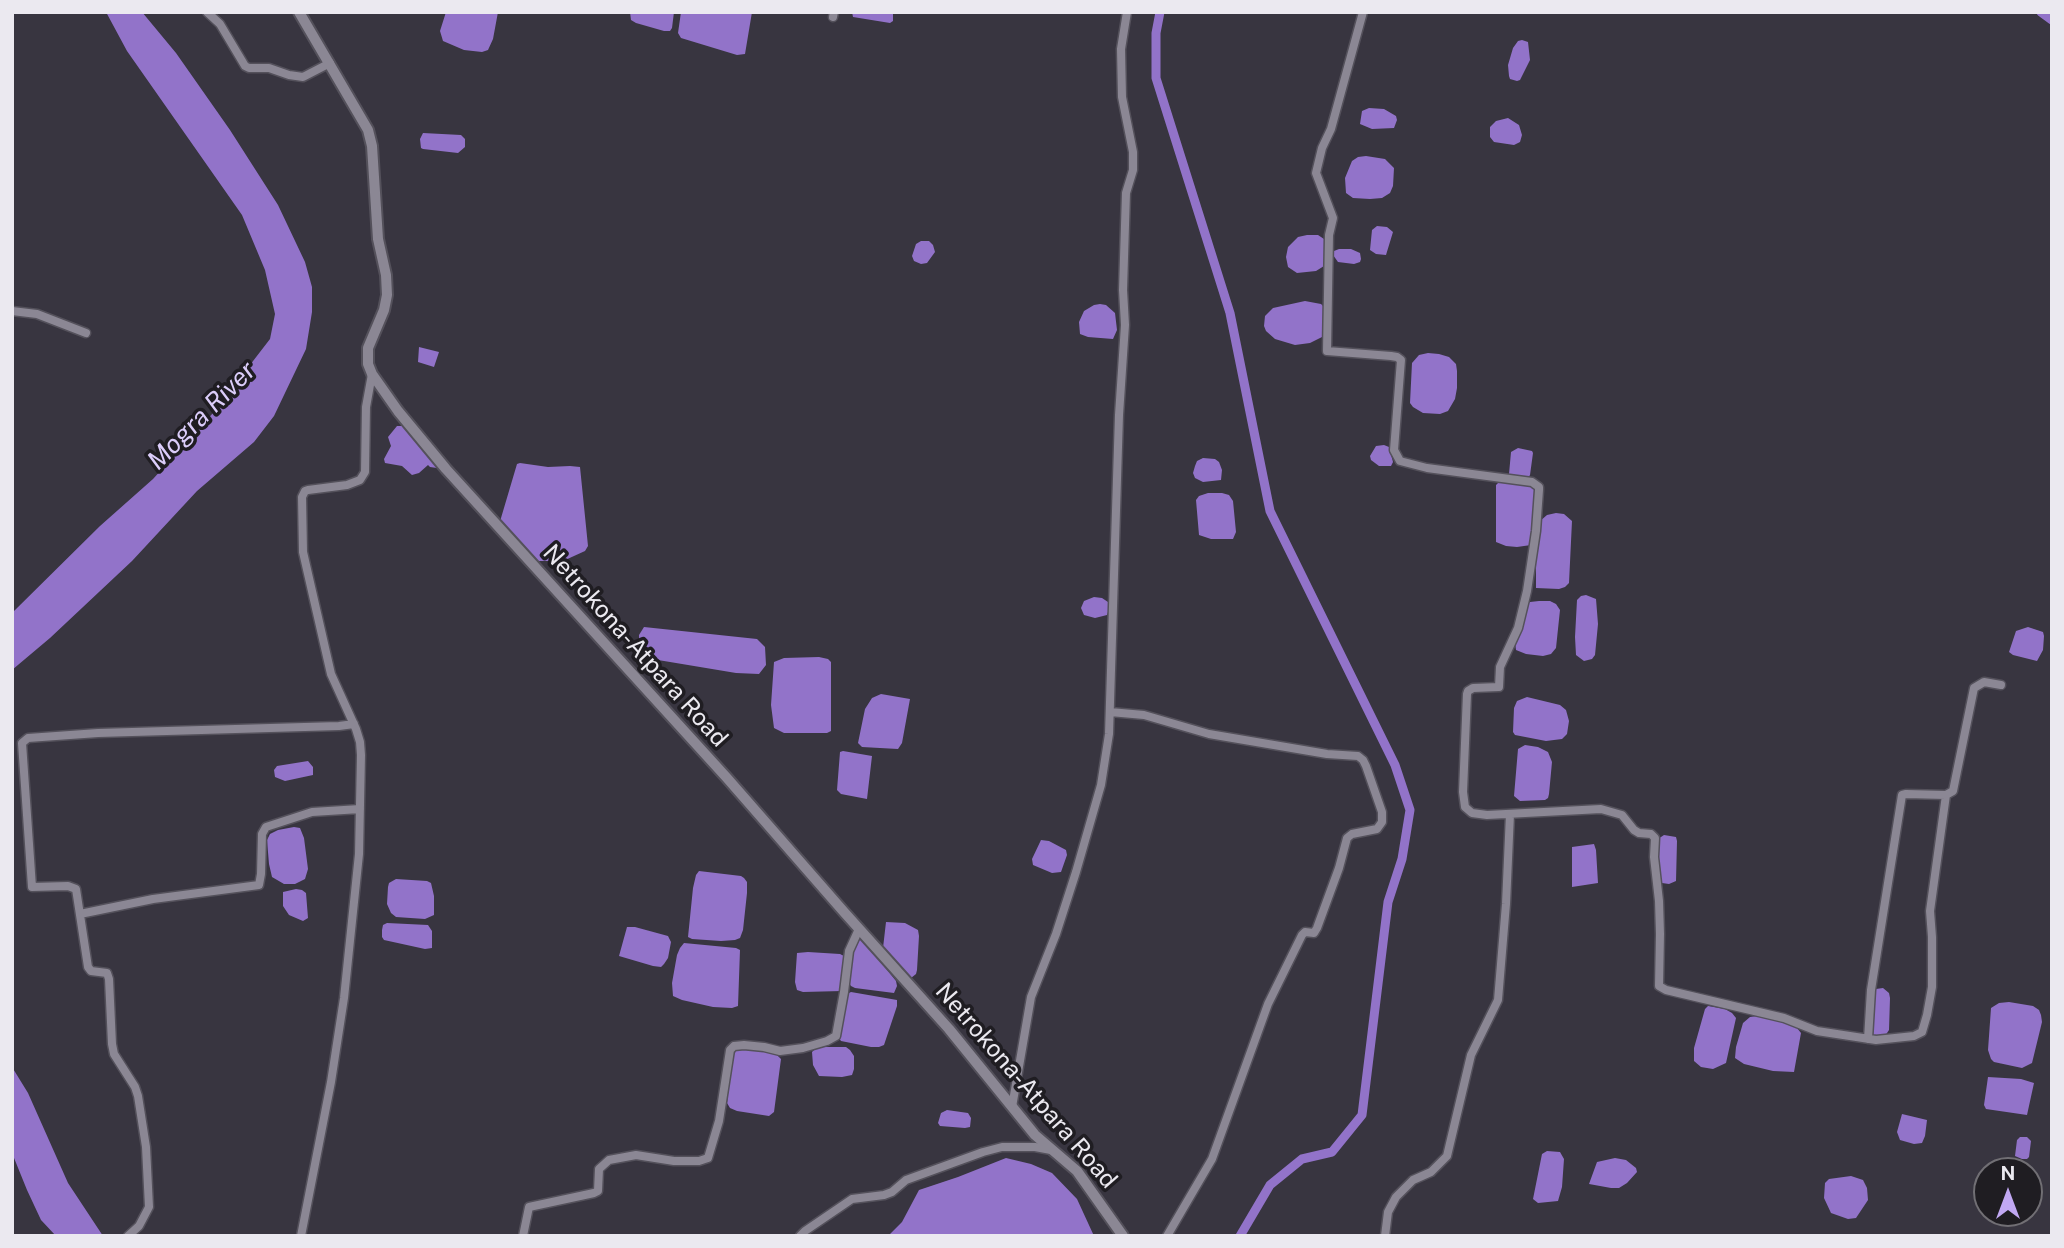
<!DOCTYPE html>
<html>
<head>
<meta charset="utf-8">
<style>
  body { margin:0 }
  #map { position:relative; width:2064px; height:1248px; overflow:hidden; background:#383540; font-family:"Public Sans",sans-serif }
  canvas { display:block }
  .frame { position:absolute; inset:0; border:14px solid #ebe9f0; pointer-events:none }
  .north { position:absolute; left:1973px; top:1157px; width:70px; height:70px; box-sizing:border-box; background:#1f1d22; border:2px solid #716f74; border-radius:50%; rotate:0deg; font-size:19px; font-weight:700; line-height:28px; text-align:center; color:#ebe9f0 }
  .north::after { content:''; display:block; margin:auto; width:24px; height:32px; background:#c1a8f3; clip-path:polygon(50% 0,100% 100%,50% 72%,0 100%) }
</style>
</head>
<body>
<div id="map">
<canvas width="2064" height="1248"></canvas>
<div class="frame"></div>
<div class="north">N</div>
</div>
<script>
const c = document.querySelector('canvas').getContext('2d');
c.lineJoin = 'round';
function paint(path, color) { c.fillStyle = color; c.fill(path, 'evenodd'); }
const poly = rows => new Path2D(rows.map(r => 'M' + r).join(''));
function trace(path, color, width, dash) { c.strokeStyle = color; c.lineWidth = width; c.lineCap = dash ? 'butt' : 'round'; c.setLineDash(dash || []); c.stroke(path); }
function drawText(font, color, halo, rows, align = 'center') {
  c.font = font + ' "Public Sans",sans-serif'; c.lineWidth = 7; c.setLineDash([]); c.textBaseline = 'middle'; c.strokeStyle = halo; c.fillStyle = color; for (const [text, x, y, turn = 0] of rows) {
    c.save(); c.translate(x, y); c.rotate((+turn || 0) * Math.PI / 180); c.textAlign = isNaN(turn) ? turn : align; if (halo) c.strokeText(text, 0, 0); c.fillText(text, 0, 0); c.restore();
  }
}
paint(poly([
  [106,12,142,12,176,53,230,130,278,205,305,262,312,287,312,312,306,349,274,416,254,442,197,491,132,561,50,638,12,670,12,613,100,526,153,479,213,413,270,339,275,314,265,270,242,215,127,51],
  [446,12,498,12,493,39,488,50,482,52,464,50,443,41,440,31],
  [630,12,674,12,672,28,670,31,664,31,636,23,631,20],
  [681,12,752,12,745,54,737,55,681,38,678,33],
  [852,12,893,12,893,21,890,23,853,17],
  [1522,40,1528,42,1530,60,1520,80,1517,81,1510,79,1509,76,1508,65,1513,48,1518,41],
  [1369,108,1384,109,1396,116,1397,120,1394,128,1372,129,1360,124,1362,111],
  [1508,118,1519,125,1522,135,1520,142,1514,145,1494,142,1490,137,1490,127,1496,121],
  [423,133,461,135,465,139,465,147,458,153,423,149,421,148,420,139],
  [1366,156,1385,159,1394,168,1393,186,1390,193,1382,198,1370,199,1353,198,1346,193,1345,178,1352,161,1358,157],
  [1377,226,1387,227,1393,232,1386,255,1376,254,1370,250,1372,230],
  [1307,235,1318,235,1324,239,1326,262,1324,266,1316,271,1297,273,1288,267,1286,257,1288,247,1298,237],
  [921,241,929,241,933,245,935,252,927,263,921,264,914,261,912,256,916,244],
  [1339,249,1351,249,1360,253,1361,259,1360,262,1354,264,1338,262,1333,255,1334,251],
  [1305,301,1321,304,1325,308,1324,334,1322,337,1310,343,1295,345,1275,339,1266,331,1264,326,1265,316,1273,308],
  [1100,304,1106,305,1115,313,1117,330,1113,339,1088,337,1080,334,1079,322,1084,311,1094,305],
  [419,347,439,352,434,367,418,362],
  [1428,353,1439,354,1449,357,1456,364,1457,371,1457,388,1455,399,1448,411,1440,414,1423,413,1413,407,1410,403,1412,363,1419,355],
  [397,426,402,426,415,438,438,466,437,468,430,467,428,465,419,473,412,475,402,466,385,463,384,459,391,446,388,437],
  [1384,445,1389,447,1393,462,1391,466,1379,466,1371,460,1370,456,1376,446],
  [1518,448,1532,451,1533,453,1530,475,1528,478,1509,474,1511,452],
  [1203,458,1215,459,1219,462,1222,470,1221,480,1203,482,1195,478,1193,473,1195,466,1197,461],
  [520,463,548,467,570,466,580,467,588,546,585,551,563,561,534,561,501,525,501,518,517,464],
  [1501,480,1537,486,1531,545,1517,547,1506,546,1496,542,1496,485],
  [1208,493,1222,493,1229,495,1233,501,1236,532,1233,539,1211,539,1199,535,1196,500,1199,496],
  [1556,513,1564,514,1572,521,1569,583,1565,587,1559,589,1536,588,1536,552,1540,521,1547,515],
  [1586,595,1596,599,1598,624,1595,655,1592,659,1584,661,1576,655,1575,637,1577,600,1581,596],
  [1094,597,1102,598,1108,602,1109,609,1107,615,1095,618,1084,615,1081,608,1084,601],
  [1539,601,1550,601,1556,604,1560,610,1556,648,1551,654,1543,656,1526,654,1516,650,1515,642,1526,604,1530,602],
  [644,627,757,639,765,647,766,665,759,674,736,673,652,659,646,657,639,650,639,635],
  [2028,627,2043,632,2044,636,2043,650,2037,661,2013,655,2009,652,2016,631],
  [819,657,828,659,831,662,831,731,827,733,784,733,774,728,771,705,774,662,784,658],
  [881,694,910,699,902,743,898,749,862,747,858,743,865,709,872,698],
  [1527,697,1560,705,1566,710,1569,721,1567,734,1562,739,1546,741,1515,735,1513,732,1514,708,1517,701],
  [1525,745,1538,747,1548,752,1552,762,1549,794,1548,798,1545,800,1520,801,1514,796,1518,749],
  [843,751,872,756,867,799,841,794,837,790,840,752],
  [308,761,313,767,313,775,285,781,275,777,274,770,277,766],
  [294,827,300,828,304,838,308,869,305,879,295,884,284,884,272,877,269,864,267,840,270,834,278,830],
  [1664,835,1676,837,1677,841,1676,881,1669,884,1662,883,1658,880,1658,839],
  [1041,840,1049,841,1066,850,1067,855,1061,872,1052,873,1033,865,1032,859],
  [1594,844,1596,850,1598,883,1572,887,1572,847],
  [699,871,741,876,744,878,747,882,747,893,743,930,740,938,735,940,721,941,692,939,688,937,693,888,696,875],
  [396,879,427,881,431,883,434,896,434,915,425,919,396,917,391,913,387,904,388,887,389,883],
  [296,889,302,890,306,893,308,918,303,921,289,915,283,906,283,892],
  [886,922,905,923,918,930,919,936,917,970,916,974,911,978,883,948],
  [387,923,428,925,432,931,432,948,425,949,384,940,382,937,382,930,383,925],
  [627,927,635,927,668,936,671,942,668,958,664,964,661,967,653,966,619,956],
  [858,939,864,941,896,981,897,986,894,993,855,988,851,986,849,983,850,959],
  [684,943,736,948,740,950,738,1006,732,1008,713,1007,682,1000,673,996,672,983,677,955,680,948],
  [808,952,840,954,846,957,842,991,803,992,797,990,795,982,797,953],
  [1883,988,1889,993,1890,998,1889,1030,1885,1036,1873,1036,1871,1034,1873,995,1876,989],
  [851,992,897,1000,897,1006,884,1045,879,1047,871,1047,841,1041,839,1038,847,994],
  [2009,1002,2033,1006,2039,1010,2041,1015,2042,1022,2032,1063,2022,1068,1994,1062,1991,1059,1988,1050,1991,1008,1999,1003],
  [1708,1006,1725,1009,1732,1013,1736,1018,1726,1063,1713,1069,1701,1067,1694,1061,1694,1048,1705,1009],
  [1757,1016,1789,1024,1797,1028,1801,1033,1794,1072,1773,1071,1744,1064,1735,1058,1736,1047,1743,1023,1750,1017],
  [817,1047,846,1047,850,1050,854,1056,854,1069,852,1075,842,1077,819,1076,813,1065,812,1052],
  [752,1048,776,1054,781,1059,774,1112,769,1116,737,1111,730,1108,727,1103,732,1059,735,1049],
  [12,1067,28,1093,68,1183,103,1236,56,1236,41,1220,27,1190,12,1153],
  [1988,1077,2021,1079,2034,1083,2027,1115,1986,1109,1984,1105],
  [947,1110,968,1113,971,1118,970,1127,965,1128,940,1126,938,1123,941,1113],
  [1902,1114,1927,1120,1925,1136,1922,1143,1914,1144,1900,1140,1897,1132],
  [2020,1137,2027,1137,2031,1141,2029,1157,2027,1159,2022,1159,2015,1156,2017,1140],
  [1547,1151,1560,1152,1564,1159,1562,1187,1558,1201,1538,1203,1533,1199,1542,1154],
  [1006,1158,1031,1164,1052,1173,1077,1199,1094,1236,888,1236,902,1222,919,1190,958,1177],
  [1615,1158,1626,1160,1636,1168,1637,1172,1627,1183,1619,1188,1611,1188,1589,1184,1597,1162],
  [1851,1176,1863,1180,1867,1188,1868,1200,1856,1218,1848,1219,1831,1213,1824,1198,1825,1183,1829,1179]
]), '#9273c9');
trace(poly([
  [1160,12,1156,33,1156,78,1230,313,1270,511,1395,765,1410,810,1402,859,1388,902,1362,1115,1332,1152,1302,1159,1270,1185,1240,1236],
  [2041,12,2052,20]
]), '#9273c9', 9);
const minor = poly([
  [207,12,220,24,245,66,249,68,269,68,289,75,303,77,330,63],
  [1363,12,1331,129,1322,148,1316,173,1333,218,1329,235,1327,351,1391,356,1397,357,1401,360,1394,450,1400,461,1427,468,1532,482,1539,487,1539,490,1536,531,1527,591,1518,628,1500,667,1499,687,1473,688,1468,691,1467,694,1463,792,1465,807,1472,813,1487,815,1601,809,1622,815,1634,830,1639,833,1651,834,1655,838,1654,857,1659,901,1660,934,1659,986,1666,990,1784,1018,1817,1031,1876,1040,1914,1036,1922,1032,1927,1015,1932,987,1932,937,1930,911,1946,795],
  [833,17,834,12],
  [12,311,37,314,86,333],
  [1110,712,1144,715,1209,734,1327,754,1358,756,1363,760,1366,766,1382,812,1382,822,1377,829,1352,834,1347,838,1339,868,1317,928,1314,933,1305,932,1302,935,1268,1004,1212,1159,1167,1236],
  [80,914,153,899,259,885,261,874,262,834,266,827,312,812,360,809],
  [1868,1039,1871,990,1902,795,1906,794,1946,795,1953,791,1974,688,1984,682,2001,685],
  [1012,1107,1031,997,1056,934,1076,872,1101,785,1109,734,1119,415,1125,325,1123,290,1126,193,1133,170,1133,152,1122,97,1121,49,1127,12],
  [128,1236,139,1226,149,1207,146,1147,138,1096,135,1087,114,1054,112,1044,109,979,107,973,91,971,88,967,76,889,68,886,32,887,22,743,28,738,98,733,339,726,354,724],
  [301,1236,331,1082,344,998,359,854,361,755,360,742,356,729,331,674,303,552,302,497,305,491,308,490,347,485,360,480,365,472,366,407,372,374],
  [523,1236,529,1207,594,1193,598,1191,599,1169,609,1160,636,1155,674,1161,699,1161,708,1158,719,1121,730,1050,734,1046,744,1045,764,1047,780,1051,803,1048,827,1041,836,1036,844,992,849,951,859,929],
  [800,1236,805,1231,852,1199,884,1195,892,1192,906,1180,983,1152,1002,1147,1035,1147,1051,1150],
  [1385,1236,1388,1212,1396,1197,1413,1180,1431,1172,1447,1156,1471,1055,1498,1000,1506,904,1510,814]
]);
const tertiary = poly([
  [299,12,368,130,372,146,378,239,386,275,387,295,384,310,368,348,368,364,372,374,398,411,446,469,727,778,844,912,949,1029,1035,1135,1077,1171,1123,1236]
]);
trace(minor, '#54515b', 11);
trace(tertiary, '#54515b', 14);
trace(minor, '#8b8794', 8);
trace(tertiary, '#8b8794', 10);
drawText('24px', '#ebe9f0', '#1f1d22', [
  ["Netrokona-Atpara Road",635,646,48],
  ["Netrokona-Atpara Road",1026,1086,49]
]);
drawText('italic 26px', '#dbcdfa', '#1f1d22', [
  ["Mogra River",202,416,-45]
]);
</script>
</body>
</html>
